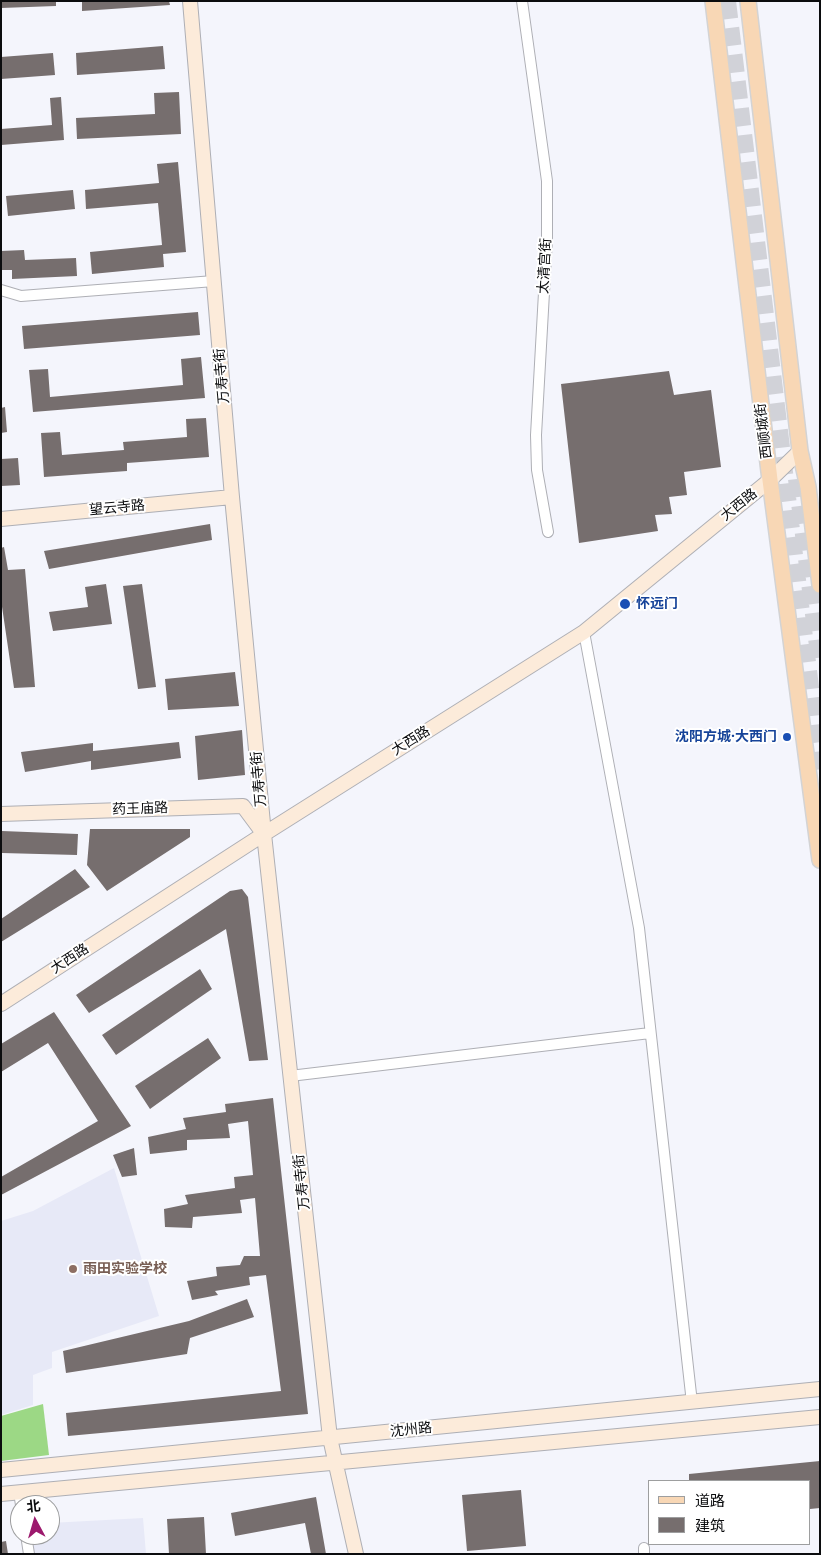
<!DOCTYPE html>
<html>
<head>
<meta charset="utf-8">
<style>
  body { margin:0 }
  #map { position:relative; width:821px; height:1555px; overflow:hidden; background:#f4f5fc; font-family:"Open Sans","Noto Sans SC",sans-serif }
  canvas { display:block }
  .frame { position:absolute; inset:0; border:2px solid #0b0c0e; pointer-events:none }
  .legend { position:absolute; left:648px; top:1480px; width:162px; height:65px; box-sizing:border-box; background:#fff; border:1px solid #9d9e9f; margin:0; padding:6px 9px; list-style:none; font-size:15px; color:#0b0c0e }
  .legend li { display:flex; align-items:center; gap:10px; height:25px }
  .legend b { width:25px; border:1px solid #9d9e9f }
  .north { position:absolute; left:10px; top:1495px; width:50px; height:50px; box-sizing:border-box; background:#fff; border:1px solid #9d9e9f; border-radius:50%; rotate:354deg; font-size:14px; font-weight:700; line-height:20px; text-align:center; color:#0b0c0e }
  .north::after { content:''; display:block; margin:auto; width:18px; height:22px; background:#9c196d; clip-path:polygon(50% 0,100% 100%,50% 72%,0 100%) }
</style>
</head>
<body>
<div id="map">
<canvas width="821" height="1555"></canvas>
<div class="frame"></div>
<ul class="legend">
<li><b style="height:6px;background:#f8d7b5"></b>道路</li>
<li><b style="height:14px;background:#766e6e"></b>建筑</li>
</ul>
<div class="north">北</div>
</div>
<script>
const c = document.querySelector('canvas').getContext('2d');
c.lineJoin = 'round';
function paint(path, color) { c.fillStyle = color; c.fill(path, 'evenodd'); }
const poly = rows => new Path2D(rows.map(r => 'M' + r).join(''));
function trace(path, color, width, dash) { c.strokeStyle = color; c.lineWidth = width; c.lineCap = dash ? 'butt' : 'round'; c.setLineDash(dash || []); c.stroke(path); }
function drawText(font, color, halo, rows, align = 'center') {
  c.font = font + ' "Open Sans","Noto Sans SC",sans-serif'; c.lineWidth = 4; c.setLineDash([]); c.textBaseline = 'middle'; c.strokeStyle = halo; c.fillStyle = color; for (const [text, x, y, turn = 0] of rows) {
    c.save(); c.translate(x, y); c.rotate((+turn || 0) * Math.PI / 180); c.textAlign = isNaN(turn) ? turn : align; if (halo) c.strokeText(text, 0, 0); c.fillText(text, 0, 0); c.restore();
  }
}
paint(poly([
  [114,1168,159,1316,52,1352,52,1368,33,1375,33,1405,1,1415,1,1221,33,1211],
  [143,1518,146,1554,34,1554,30,1535,50,1535,50,1523]
]), '#e7e9f7');
paint(poly([
  [43,1404,49,1455,1,1461,1,1416]
]), '#9cd885');
paint(poly([
  [1,1,56,1,56,6,1,8],
  [82,1,169,1,170,5,82,11],
  [163,46,165,69,77,75,76,53],
  [53,53,55,75,1,79,1,57],
  [179,92,181,134,77,139,76,118,155,114,154,93],
  [61,97,64,140,1,145,1,129,52,125,50,98],
  [178,162,186,252,163,254,164,267,92,274,90,252,162,245,158,203,86,209,85,190,159,183,157,164],
  [73,190,75,209,8,216,6,196],
  [24,250,25,260,76,258,77,276,12,279,12,270,1,270,1,251],
  [198,312,200,335,24,349,22,326],
  [201,357,205,398,33,412,29,370,48,369,50,397,183,385,181,359],
  [669,371,674,395,711,390,721,467,684,472,687,495,669,497,672,514,655,515,658,531,579,543,561,384],
  [5,407,7,432,1,433,1,408],
  [206,418,209,457,127,463,127,471,44,477,41,433,60,432,62,455,124,450,123,442,187,437,186,419],
  [18,458,20,485,1,486,1,459],
  [210,524,212,540,49,569,44,551],
  [4,547,8,570,25,569,35,687,14,688,1,600,1,548],
  [106,584,112,624,53,631,49,612,88,607,85,587],
  [142,584,156,687,138,689,123,586],
  [235,672,239,706,168,710,165,679],
  [242,730,245,775,198,780,195,736],
  [179,742,181,758,91,770,91,761,25,772,21,752,93,743,93,751],
  [90,829,190,829,190,837,107,891,87,865],
  [2,831,78,834,77,855,2,853],
  [75,869,90,887,1,942,1,919],
  [242,889,248,897,268,1060,249,1061,226,929,89,1013,76,995,230,891],
  [200,969,212,989,116,1055,102,1035],
  [54,1012,131,1126,1,1195,1,1177,98,1121,48,1043,1,1072,1,1044],
  [208,1038,221,1058,150,1109,135,1086],
  [273,1098,308,1414,68,1436,66,1413,281,1391,266,1275,249,1277,250,1285,215,1291,218,1295,192,1300,187,1281,217,1276,216,1267,240,1265,244,1256,260,1256,255,1198,240,1200,242,1213,193,1217,192,1228,165,1227,164,1209,188,1204,185,1195,235,1188,234,1177,253,1175,248,1121,228,1124,230,1138,187,1140,187,1150,150,1154,148,1137,186,1129,183,1118,226,1112,225,1104],
  [134,1148,137,1175,122,1177,113,1155],
  [247,1299,254,1317,190,1338,187,1354,66,1373,63,1351,189,1321],
  [820,1461,820,1508,810,1509,810,1481,689,1481,689,1474],
  [521,1490,526,1546,467,1551,462,1495],
  [316,1497,326,1554,311,1554,305,1523,235,1536,231,1513],
  [204,1517,206,1554,169,1554,167,1519],
  [6,1541,8,1554,1,1554,1,1542]
]), '#766e6e');
trace(poly([
  [727,1,820,770],
  [797,479,820,662]
]), '#d1d2d8', 18, [18, 9]);
const street = poly([
  [522,1,547,181,547,239,536,435,537,470,548,532],
  [1,290,21,296,214,281],
  [584,632,639,928,692,1403],
  [290,1076,650,1033],
  [19,1492,21,1505],
  [26,1535,29,1554],
  [644,1548,644,1554]
]);
const secondary = poly([
  [190,1,232,497,264,834,330,1438,356,1554],
  [1,519,232,497],
  [1,814,243,806,263,833],
  [1,1004,264,834,584,632,770,480,800,451],
  [1,1470,820,1389],
  [1,1494,820,1417]
]);
const primary = poly([
  [713,1,770,480,820,860],
  [748,1,800,451,808,487,820,585]
]);
trace(street, '#aeafb5', 12);
trace(secondary, '#aeafb5', 16);
trace(primary, '#d3d3d4', 18);
trace(street, '#fff', 10);
trace(secondary, '#fcebda', 14);
trace(primary, '#f8d7b5', 15);
for (const [x, y, r, color] of [
  [625,604,6,"#1a4fb4"],
  [787,737,5,"#1a4fb4"],
  [73,1269,5,"#8d6e63"]
]) { const dot = new Path2D(); dot.arc(x, y, r, 0, 2 * Math.PI); c.fillStyle = color; c.fill(dot); trace(dot, '#fff', 2); }
drawText('14px', '#0b0c0e', '#fff', [
  ["太清宫街",545,266,-87],
  ["万寿寺街",222,376,-95],
  ["西顺城街",764,431,-97],
  ["大西路",739,505,-39],
  ["望云寺路",117,508,-5],
  ["大西路",411,741,-32],
  ["万寿寺街",259,779,-95],
  ["药王庙路",140,809,-2],
  ["大西路",70,959,-33],
  ["万寿寺街",302,1182,-96],
  ["沈州路",411,1430,-6]
]);
drawText('bold 14px', '#164399', '#fff', [
  ["怀远门",636,604],
  ["沈阳方城·大西门",777,737,"right"]
], 'left');
drawText('bold 14px', '#785e54', '#fff', [
  ["雨田实验学校",83,1269]
], 'left');
</script>
</body>
</html>
